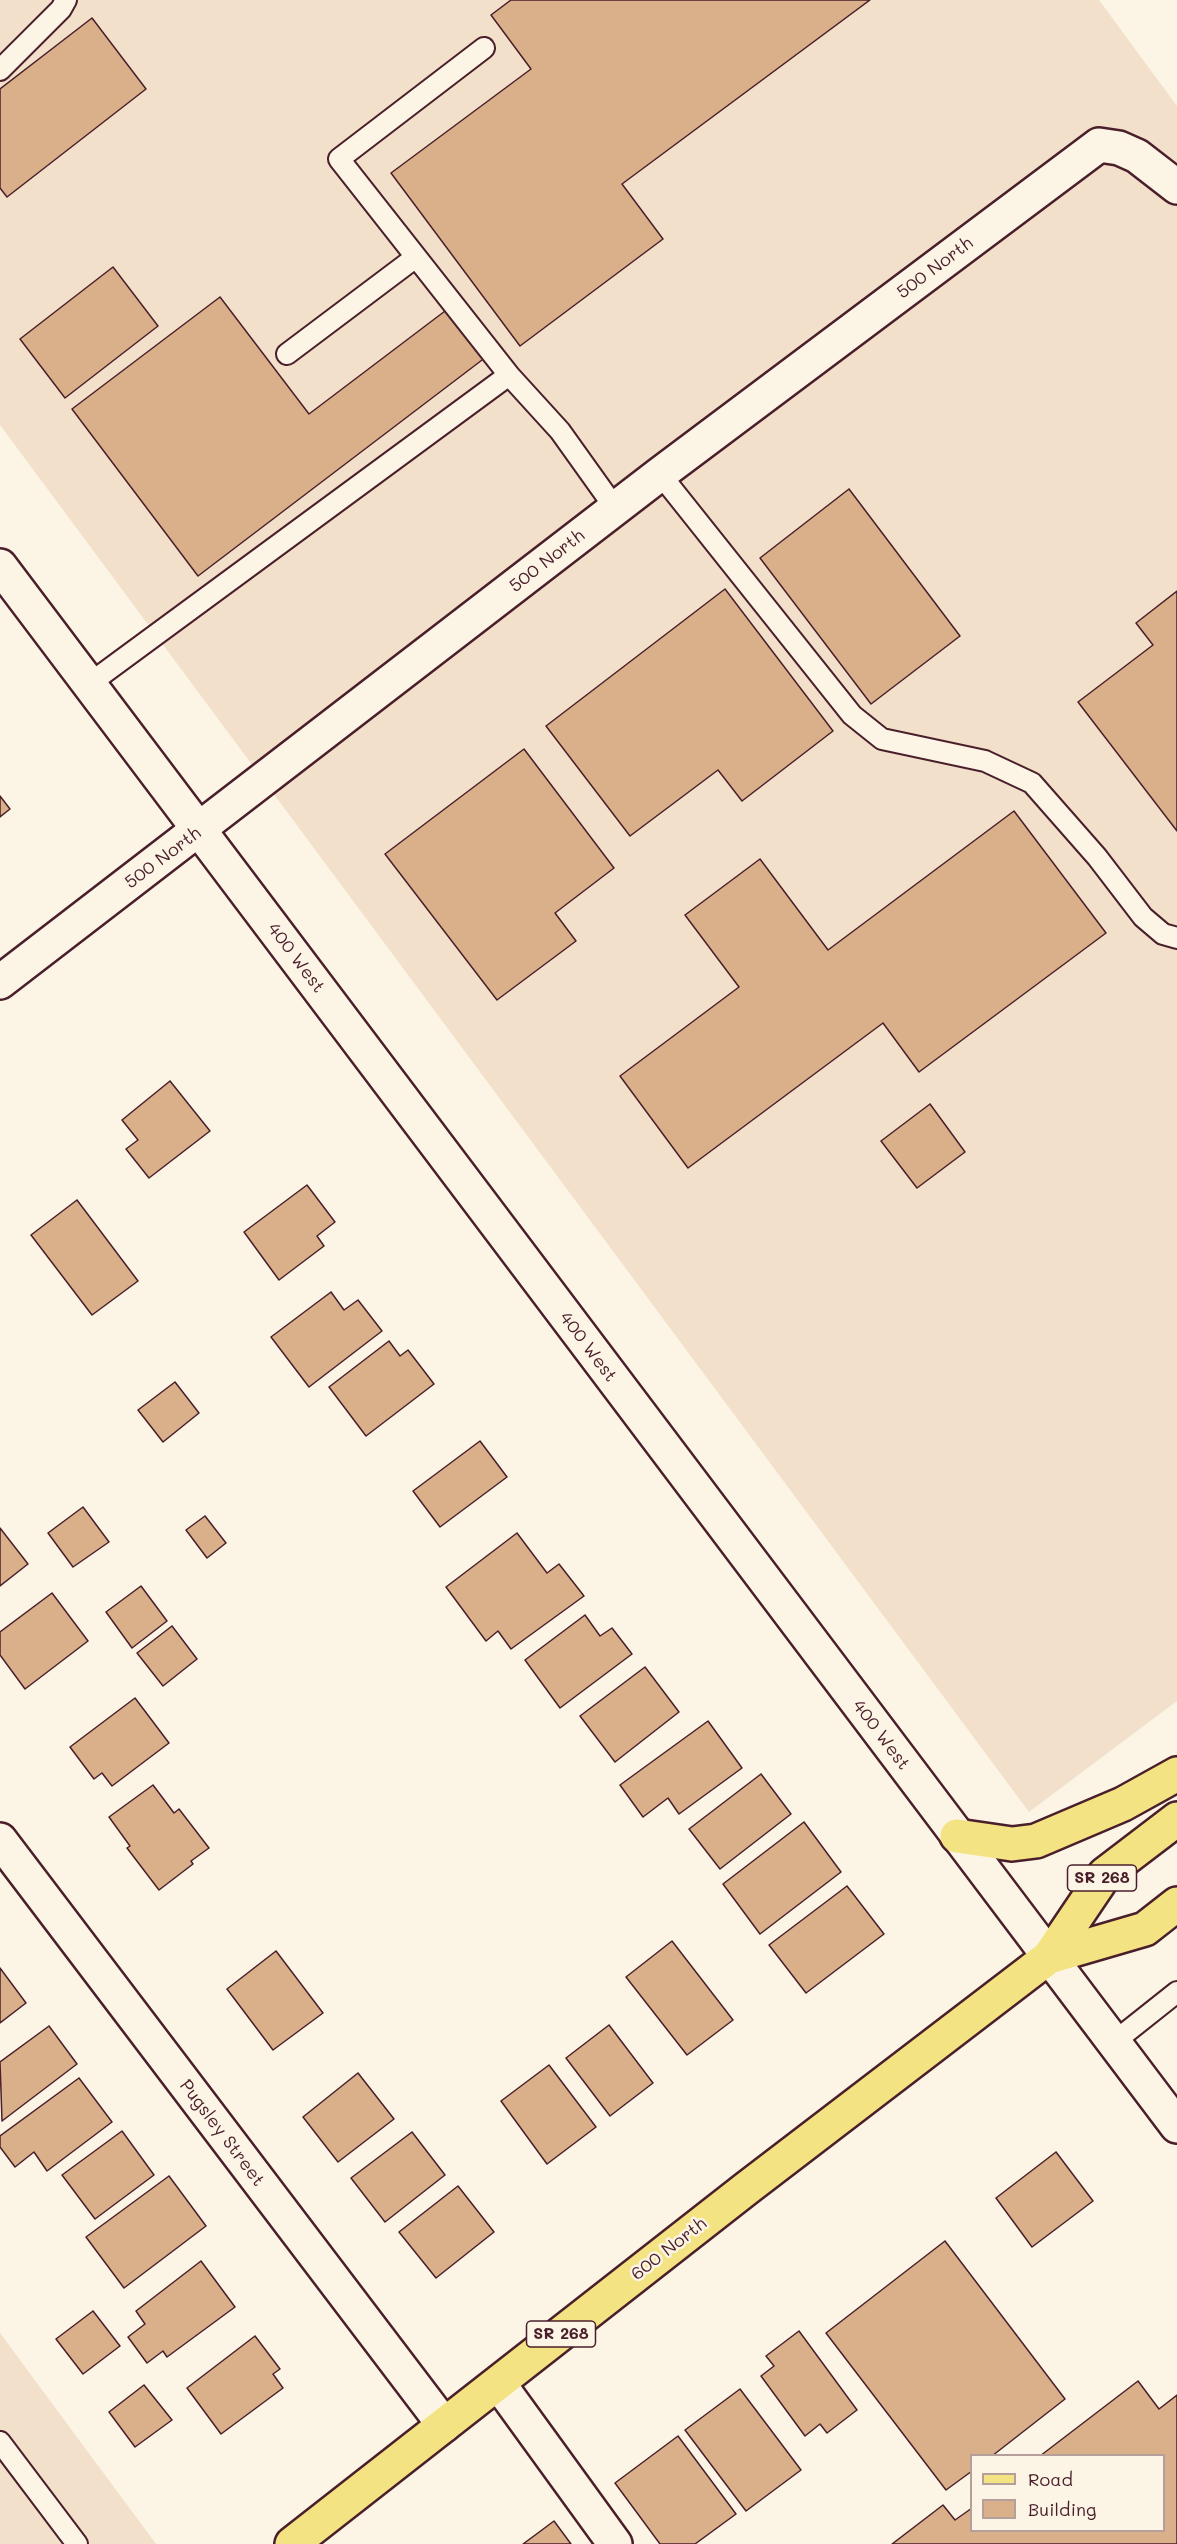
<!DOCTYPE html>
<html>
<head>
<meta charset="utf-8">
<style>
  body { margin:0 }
  #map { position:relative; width:1177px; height:2544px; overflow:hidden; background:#fcf5e5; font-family:Mali,sans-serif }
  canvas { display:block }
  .legend { position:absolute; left:970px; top:2454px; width:195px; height:78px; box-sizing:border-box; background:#fcf5e5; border:2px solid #b59f9b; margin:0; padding:8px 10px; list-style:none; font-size:18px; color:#4a1f2b }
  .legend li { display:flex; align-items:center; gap:12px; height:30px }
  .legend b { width:30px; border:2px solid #b59f9b }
</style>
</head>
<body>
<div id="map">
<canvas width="1177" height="2544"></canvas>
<ul class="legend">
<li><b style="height:8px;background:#f4e382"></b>Road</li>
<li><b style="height:16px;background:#d9b08a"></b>Building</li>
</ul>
</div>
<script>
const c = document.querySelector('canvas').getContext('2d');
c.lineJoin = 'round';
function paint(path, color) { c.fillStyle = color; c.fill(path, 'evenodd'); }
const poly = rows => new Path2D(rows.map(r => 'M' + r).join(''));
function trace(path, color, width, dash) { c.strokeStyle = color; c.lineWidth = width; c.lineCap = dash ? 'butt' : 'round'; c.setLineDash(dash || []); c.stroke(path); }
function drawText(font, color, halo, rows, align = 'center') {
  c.font = font + ' Mali,sans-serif'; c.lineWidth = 5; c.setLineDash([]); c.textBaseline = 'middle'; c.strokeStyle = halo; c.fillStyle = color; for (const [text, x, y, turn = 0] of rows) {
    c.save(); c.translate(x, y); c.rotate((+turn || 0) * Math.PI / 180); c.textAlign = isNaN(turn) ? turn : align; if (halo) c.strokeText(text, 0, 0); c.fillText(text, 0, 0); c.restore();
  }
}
paint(poly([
  [0,0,1099,0,1177,106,1177,1701,1029,1812,0,425],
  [0,2333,156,2544,0,2544]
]), '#f2e0ca');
const building = poly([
  [511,0,870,0,622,184,663,239,520,346,391,173,531,69,491,15,511,0],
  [92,18,146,89,7,197,0,188,0,89,92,18],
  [113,267,158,326,65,398,20,339,113,267],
  [220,297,309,414,449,308,486,357,198,576,72,409,220,297],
  [849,489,960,636,871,704,760,558,849,489],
  [725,589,833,731,742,801,718,770,630,836,546,726,725,589],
  [1177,591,1177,831,1078,702,1153,645,1136,623,1177,591],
  [524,749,614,868,555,913,576,941,497,1000,385,854,524,749],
  [0,796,10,809,0,817,0,796],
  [1014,811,1106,933,919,1072,883,1023,688,1168,620,1076,739,987,685,915,760,859,828,950,1014,811],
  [170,1081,210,1131,149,1178,126,1149,138,1140,122,1120,170,1081],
  [930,1104,965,1152,917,1188,881,1141,930,1104],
  [307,1185,335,1222,317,1236,324,1246,279,1280,244,1232,307,1185],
  [77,1200,138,1281,92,1315,31,1235,77,1200],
  [331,1292,344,1310,358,1300,382,1331,309,1387,271,1337,331,1292],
  [389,1341,400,1356,408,1350,434,1384,366,1436,329,1387,389,1341],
  [175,1382,199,1413,163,1442,138,1410,175,1382],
  [480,1441,507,1477,440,1527,413,1491,480,1441],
  [83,1507,109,1542,73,1567,48,1533,83,1507],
  [205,1516,226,1543,207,1558,186,1530,205,1516],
  [0,1528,28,1564,0,1586,0,1528],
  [517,1533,547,1573,559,1564,584,1596,511,1649,498,1631,486,1641,446,1587,517,1533],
  [141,1586,167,1621,132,1648,106,1612,141,1586],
  [52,1593,88,1641,25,1689,0,1655,0,1632,52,1593],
  [585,1615,600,1636,612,1628,632,1654,560,1708,525,1660,585,1615],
  [172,1626,197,1659,163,1686,137,1653,172,1626],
  [645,1667,679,1712,615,1762,580,1716,645,1667],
  [135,1698,169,1743,112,1786,102,1773,94,1779,70,1747,135,1698],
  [708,1721,742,1768,679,1814,668,1798,643,1817,620,1785,708,1721],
  [761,1774,791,1814,720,1869,689,1829,761,1774],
  [153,1785,174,1813,179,1809,209,1848,191,1861,193,1864,159,1890,127,1848,130,1846,109,1817,153,1785],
  [804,1822,841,1872,760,1934,723,1884,804,1822],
  [847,1886,884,1934,806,1993,769,1945,847,1886],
  [672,1941,733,2020,687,2055,626,1977,672,1941],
  [276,1951,323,2013,273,2050,227,1989,276,1951],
  [0,1968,26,2003,0,2023,0,1968],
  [609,2025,653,2083,610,2116,566,2058,609,2025],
  [49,2026,77,2064,2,2121,0,2062,49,2026],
  [549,2065,596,2127,547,2164,501,2101,549,2065],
  [358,2073,394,2119,338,2162,303,2117,358,2073],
  [79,2078,112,2122,47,2171,34,2152,15,2167,0,2147,0,2136,79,2078],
  [122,2131,154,2175,95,2219,62,2175,122,2131],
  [412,2132,445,2175,385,2222,351,2178,412,2132],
  [1056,2152,1093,2201,1032,2247,996,2198,1056,2152],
  [169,2176,206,2226,124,2288,86,2237,169,2176],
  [458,2186,494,2232,436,2278,399,2232,458,2186],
  [945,2241,1065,2399,992,2456,972,2456,972,2471,946,2490,826,2333,945,2241],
  [201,2261,235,2307,167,2357,163,2351,147,2363,128,2337,145,2324,136,2311,201,2261],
  [93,2311,120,2346,83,2374,56,2339,93,2311],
  [799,2331,857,2410,827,2433,820,2424,805,2436,761,2376,774,2366,766,2356,799,2331],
  [255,2336,280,2369,273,2374,283,2388,221,2434,187,2388,255,2336],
  [1138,2381,1159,2409,1177,2395,1177,2544,892,2544,943,2505,955,2520,972,2508,972,2530,1164,2530,1164,2456,1040,2456,1138,2381],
  [144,2385,172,2420,135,2447,109,2412,144,2385],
  [740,2389,801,2470,746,2511,685,2430,740,2389],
  [678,2436,736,2514,695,2544,660,2544,615,2483,678,2436],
  [554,2521,571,2544,523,2544,554,2521]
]);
paint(building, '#d9b08a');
trace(building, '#4a1f2b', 1.5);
const lane = poly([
  [484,48,339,159,509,375],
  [0,70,61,9,66,0],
  [287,354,416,257],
  [660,474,852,715,882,739,985,761,1032,783,1097,857,1143,917,1163,934,1177,938],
  [89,684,509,375,560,431,615,508],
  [1114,2042,1177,1992],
  [0,2442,77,2544]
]);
const street = poly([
  [0,982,660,474,1099,145,1119,148,1137,156,1177,187],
  [0,1840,444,2425],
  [499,2384,615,2544]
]);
const secondary = poly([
  [0,566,1177,2126]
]);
const primary = poly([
  [957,1836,1012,1844,1036,1841,1123,1804,1177,1774],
  [1049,1957,1145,1929,1177,1904],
  [292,2544,747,2188,1049,1957,1105,1874,1177,1819]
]);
trace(lane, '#4a1f2b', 24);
trace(street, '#4a1f2b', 38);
trace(secondary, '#4a1f2b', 38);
trace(primary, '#4a1f2b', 38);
trace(lane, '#fcf5e5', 20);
trace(street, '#fcf5e5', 33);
trace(secondary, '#fcf5e5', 33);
trace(primary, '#f4e382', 33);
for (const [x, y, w] of [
  [1102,1878,69],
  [561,2334,69]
]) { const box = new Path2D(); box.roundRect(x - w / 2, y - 13, w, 26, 4.5); c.fillStyle = '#fcf5e5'; c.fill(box); trace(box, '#4a1f2b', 1.5); }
drawText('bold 16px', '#4a1f2b', null, [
  ["SR 268",1102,1878],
  ["SR 268",561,2334]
]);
drawText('18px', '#4a1f2b', '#fcf5e5', [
  ["500 North",935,268,-37],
  ["500 North",547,561,-38],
  ["500 North",163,858,-37],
  ["400 West",296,958,53],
  ["400 West",588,1347,53],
  ["400 West",881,1735,53],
  ["Pugsley Street",222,2133,53],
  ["600 North",669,2249,-38]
]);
</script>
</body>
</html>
